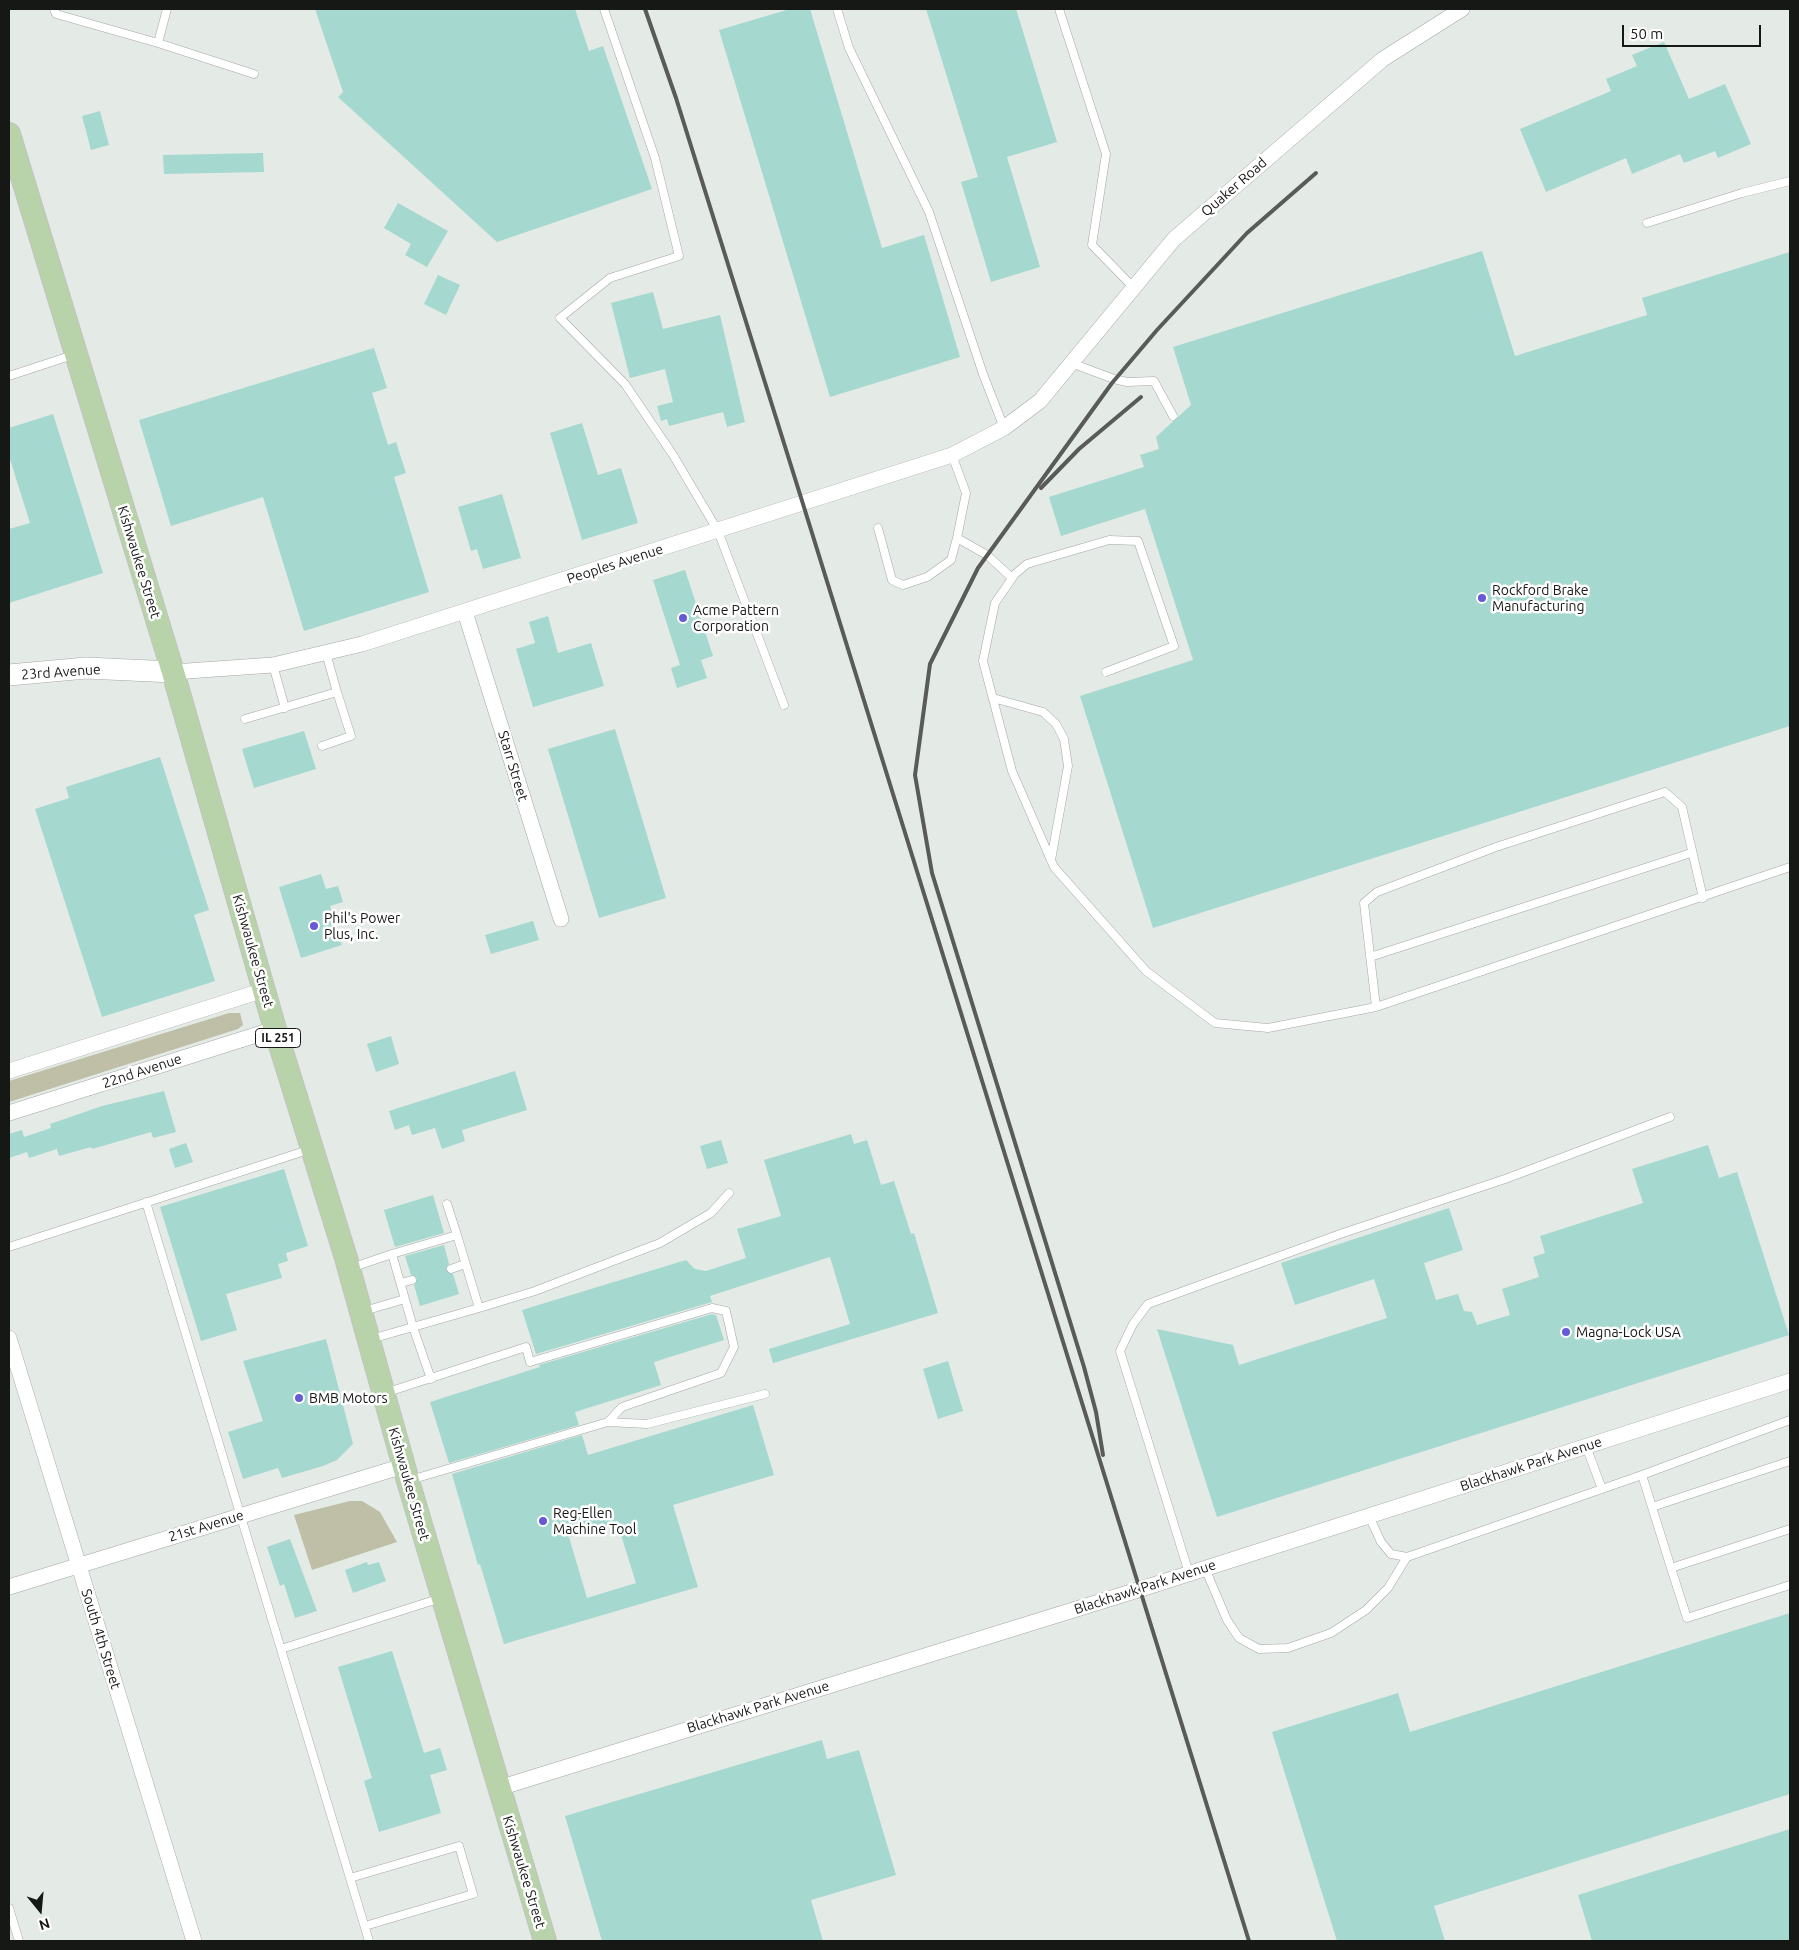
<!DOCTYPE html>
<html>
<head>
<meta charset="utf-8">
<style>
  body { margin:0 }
  #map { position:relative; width:1799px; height:1950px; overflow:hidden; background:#e4eae6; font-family:Ubuntu,sans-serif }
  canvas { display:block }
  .frame { position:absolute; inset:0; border:10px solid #161816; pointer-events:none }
  .north { position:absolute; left:15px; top:1885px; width:50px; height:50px; -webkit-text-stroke:4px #fff; paint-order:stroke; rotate:163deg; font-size:14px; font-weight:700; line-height:20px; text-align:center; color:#161816 }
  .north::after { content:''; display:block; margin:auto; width:18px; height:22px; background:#161816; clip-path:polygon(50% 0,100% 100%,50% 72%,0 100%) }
  .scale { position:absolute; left:1622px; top:25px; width:139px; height:22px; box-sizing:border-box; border:2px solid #161816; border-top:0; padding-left:6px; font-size:15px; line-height:18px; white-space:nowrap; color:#161816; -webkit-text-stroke:4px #fff; paint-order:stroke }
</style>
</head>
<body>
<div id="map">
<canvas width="1799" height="1950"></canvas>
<div class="frame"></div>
<div class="north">N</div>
<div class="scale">50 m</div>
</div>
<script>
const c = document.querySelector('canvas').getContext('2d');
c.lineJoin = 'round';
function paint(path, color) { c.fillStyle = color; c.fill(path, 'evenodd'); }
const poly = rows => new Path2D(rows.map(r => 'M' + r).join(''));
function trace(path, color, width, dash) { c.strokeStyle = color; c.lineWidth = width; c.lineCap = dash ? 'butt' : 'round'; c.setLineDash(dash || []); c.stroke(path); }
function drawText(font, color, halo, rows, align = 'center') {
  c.font = font + ' Ubuntu,sans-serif'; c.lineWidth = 5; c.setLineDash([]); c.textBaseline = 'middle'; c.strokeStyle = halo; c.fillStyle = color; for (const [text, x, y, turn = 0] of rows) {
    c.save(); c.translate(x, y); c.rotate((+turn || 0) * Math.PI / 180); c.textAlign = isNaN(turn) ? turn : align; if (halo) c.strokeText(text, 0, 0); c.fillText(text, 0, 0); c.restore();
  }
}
paint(poly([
  [229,1013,240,1013,243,1025,238,1029,9,1102,9,1081],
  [350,1501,362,1501,380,1512,397,1542,312,1570,294,1515]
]), '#bebfa6');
paint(poly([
  [315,9,575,9,589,51,603,46,652,189,497,242,338,97,343,92],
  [790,9,810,9,882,248,924,235,960,357,830,397,719,30],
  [926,9,1016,9,1057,142,1007,157,1040,267,991,282,961,182,978,177],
  [1664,42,1689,99,1725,84,1751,144,1718,158,1715,151,1684,163,1680,154,1632,174,1626,158,1546,192,1520,129,1611,91,1606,79,1637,66,1632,55],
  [100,111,109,145,91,150,82,116],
  [263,153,264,172,164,174,163,155],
  [398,203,448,231,427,267,405,255,411,244,384,228],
  [1482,251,1515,356,1647,315,1642,298,1790,252,1790,726,1153,928,1080,696,1193,660,1145,509,1061,536,1049,497,1144,467,1140,455,1159,449,1156,437,1191,405,1173,347],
  [438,275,460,285,446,315,424,304],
  [653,292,663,329,720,315,745,422,727,427,723,412,669,426,667,419,661,421,657,406,673,402,665,369,630,378,611,303],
  [374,348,387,388,372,393,388,445,396,442,406,473,394,477,429,592,304,631,263,497,171,526,139,420],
  [53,414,103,573,9,603,9,529,30,523,9,456,9,428],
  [582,423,598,475,621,468,638,523,582,540,550,433],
  [502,494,521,558,483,569,477,549,471,551,458,507],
  [685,570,713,656,701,660,707,678,677,688,671,668,680,665,653,580],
  [548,616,558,653,591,643,604,686,533,707,516,649,535,643,529,622],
  [615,729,666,898,599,918,548,749],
  [304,731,316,769,254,788,242,749],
  [160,757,209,910,194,915,215,981,102,1017,35,809,69,798,66,787],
  [321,874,326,889,338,886,343,902,330,906,342,945,301,958,279,887],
  [533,921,539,940,491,954,485,935],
  [391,1036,399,1064,376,1072,367,1044],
  [515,1071,527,1110,462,1130,465,1141,442,1149,435,1128,412,1135,409,1125,395,1130,389,1111],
  [164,1091,176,1132,153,1138,151,1132,92,1149,91,1147,59,1156,57,1149,29,1158,27,1152,9,1158,9,1134,22,1130,24,1137,51,1128,50,1124,102,1106],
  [851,1134,854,1144,867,1140,881,1185,894,1181,911,1234,914,1233,938,1313,773,1363,769,1349,850,1324,830,1257,710,1296,712,1302,536,1354,522,1310,686,1260,695,1269,706,1271,746,1258,737,1229,781,1216,764,1160],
  [721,1140,728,1163,707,1169,700,1146],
  [186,1143,193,1162,175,1168,169,1149],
  [1708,1145,1719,1178,1737,1172,1789,1335,1217,1517,1157,1329,1233,1345,1239,1365,1387,1318,1374,1279,1295,1305,1281,1263,1449,1208,1463,1250,1424,1263,1436,1300,1458,1294,1464,1311,1472,1312,1477,1325,1510,1315,1502,1289,1539,1277,1533,1257,1545,1253,1540,1236,1643,1203,1632,1169],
  [284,1169,308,1246,286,1253,288,1261,278,1264,282,1278,226,1294,237,1330,201,1341,160,1207],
  [433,1195,444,1233,395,1247,384,1210],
  [444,1245,449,1264,446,1270,453,1274,459,1294,420,1306,414,1285,417,1278,411,1275,405,1256],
  [712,1314,716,1315,724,1340,654,1362,661,1385,575,1412,579,1425,449,1463,430,1402,540,1367,539,1365],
  [326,1339,353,1444,337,1460,323,1466,282,1478,278,1468,243,1479,228,1432,263,1421,243,1361],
  [948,1361,963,1411,938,1419,923,1369],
  [753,1405,774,1475,673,1505,698,1587,504,1644,480,1564,478,1565,452,1474,582,1435,588,1455],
  [617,1522,636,1583,587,1598,569,1537],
  [290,1539,317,1611,295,1618,284,1584,280,1586,267,1547],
  [367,1562,368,1565,379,1562,386,1581,353,1593,345,1570],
  [1790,1613,1790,1794,1434,1906,1445,1941,1337,1941,1272,1732,1398,1693,1410,1732],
  [392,1651,424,1753,440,1748,447,1770,430,1775,441,1813,379,1832,364,1781,372,1778,338,1667],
  [822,1740,827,1759,859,1750,896,1875,811,1900,823,1941,602,1941,565,1816],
  [1790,1829,1790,1941,1592,1941,1578,1895]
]), '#a5d8cf');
const lane = poly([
  [54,9,56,14,158,43,167,9],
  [604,9,655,158,679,256,610,278,560,318,625,384,673,455,718,531,784,705],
  [837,9,849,48,929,212,983,374,1004,428],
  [1059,9,1106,154,1092,245,1134,288],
  [158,43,254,74],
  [1647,223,1742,193,1790,181],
  [1071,363,1114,379,1127,382,1154,381,1173,416],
  [9,376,73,355],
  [952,455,966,493,957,538,987,555,1012,578],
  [878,528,892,580,903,585,927,577,951,560,957,538],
  [273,665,285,708],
  [1106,672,1174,646,1138,541,1109,540,1027,564,1015,574,995,603,983,661,1012,771,1054,867,1146,971,1215,1023,1268,1028,1376,1007,1790,867],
  [993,698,1043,712,1056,724,1064,739,1068,766,1051,860],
  [245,719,337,692,326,653],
  [322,746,351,736,337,692],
  [1370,957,1691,853],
  [1376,1007,1364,903,1377,892,1496,847,1665,792,1682,807,1703,898],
  [146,1202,369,1941],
  [447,1204,457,1235],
  [9,1247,311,1149],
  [351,1268,386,1256,392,1254,457,1235,479,1308,413,1327,392,1254],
  [451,1269,465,1264],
  [401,1283,412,1280],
  [479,1308,535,1291,660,1243,711,1213,729,1193],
  [364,1311,405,1299],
  [371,1339,413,1327,431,1379],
  [385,1393,526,1347,530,1362,712,1308,726,1311,734,1347,721,1373,622,1407,608,1422],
  [1586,1446,1602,1489],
  [1642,1475,1652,1507],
  [410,1480,608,1422,647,1424,765,1394],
  [1369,1516,1381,1542,1391,1554,1407,1557,1642,1475,1790,1420],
  [1790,1529,1671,1568,1687,1618,1790,1585],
  [1205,1568,1227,1620,1239,1638,1259,1649,1288,1648,1331,1633,1366,1610,1388,1588,1407,1557],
  [1671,1568,1652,1507,1790,1461],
  [1189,1573,1120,1351,1133,1324,1148,1304,1343,1233,1505,1179,1670,1117],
  [281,1649,441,1598],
  [350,1878,459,1846,473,1894,365,1926],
  [9,1908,19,1941]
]);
const street = poly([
  [465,612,561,919],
  [173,672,273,665,362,644,952,455,1004,428,1040,401,1174,239,1383,59,1462,9],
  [9,1071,264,990],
  [9,1113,275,1029],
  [9,1338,194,1941],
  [9,1587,403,1466],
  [499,1788,1141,1589,1790,1381]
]);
const secondary = poly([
  [9,675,86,668,173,672]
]);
const primary = poly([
  [9,134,173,672,275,1029,346,1258,408,1481,545,1941]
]);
trace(lane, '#a3a8a5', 9);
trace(street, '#a3a8a5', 16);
trace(secondary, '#a3a8a5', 22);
trace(primary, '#c2c3c2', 24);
trace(lane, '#fff', 8);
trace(street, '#fff', 15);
trace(secondary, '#fff', 21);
trace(primary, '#b8d2a9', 22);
trace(poly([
  [645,9,676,98,803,504,1249,1941],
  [1041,488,1079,449,1141,397],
  [1103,1455,1096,1412,1084,1367,932,873,915,775,930,664,978,568,1112,383,1157,330,1247,233,1316,173]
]), '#585b58', 4);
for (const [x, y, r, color] of [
  [1482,598,5,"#665bd4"],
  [683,618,5,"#665bd4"],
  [314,926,5,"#665bd4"],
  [1566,1332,5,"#665bd4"],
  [299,1398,5,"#665bd4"],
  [543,1521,5,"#665bd4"]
]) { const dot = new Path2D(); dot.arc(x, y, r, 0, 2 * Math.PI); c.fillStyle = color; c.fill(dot); trace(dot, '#fff', 2); }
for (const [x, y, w] of [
  [278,1038,45]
]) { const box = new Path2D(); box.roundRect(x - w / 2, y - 9.5, w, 19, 4); c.fillStyle = '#fff'; c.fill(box); trace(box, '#161816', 1); }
drawText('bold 12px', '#161816', null, [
  ["IL 251",278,1038]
]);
drawText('14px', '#161816', '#fff', [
  ["Quaker Road",1234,187,-41],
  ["Kishwaukee Street",139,562,73],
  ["Peoples Avenue",615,564,-18],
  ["23rd Avenue",61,672,-4],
  ["Starr Street",513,766,73],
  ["Kishwaukee Street",253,951,74],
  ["22nd Avenue",142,1071,-18],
  ["Blackhawk Park Avenue",1531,1464,-18],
  ["Kishwaukee Street",409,1484,74],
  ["21st Avenue",206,1526,-17],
  ["Blackhawk Park Avenue",1145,1587,-18],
  ["South 4th Street",101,1639,73],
  ["Blackhawk Park Avenue",758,1707,-17],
  ["Kishwaukee Street",524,1872,73]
]);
drawText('14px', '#161816', '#fff', [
  ["Rockford Brake",1492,590],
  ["Manufacturing",1492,606],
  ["Acme Pattern",693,610],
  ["Corporation",693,626],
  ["Phil's Power",324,918],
  ["Plus, Inc.",324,934],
  ["Magna-Lock USA",1576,1332],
  ["BMB Motors",309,1398],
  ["Reg-Ellen",553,1513],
  ["Machine Tool",553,1529]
], 'left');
</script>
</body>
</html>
